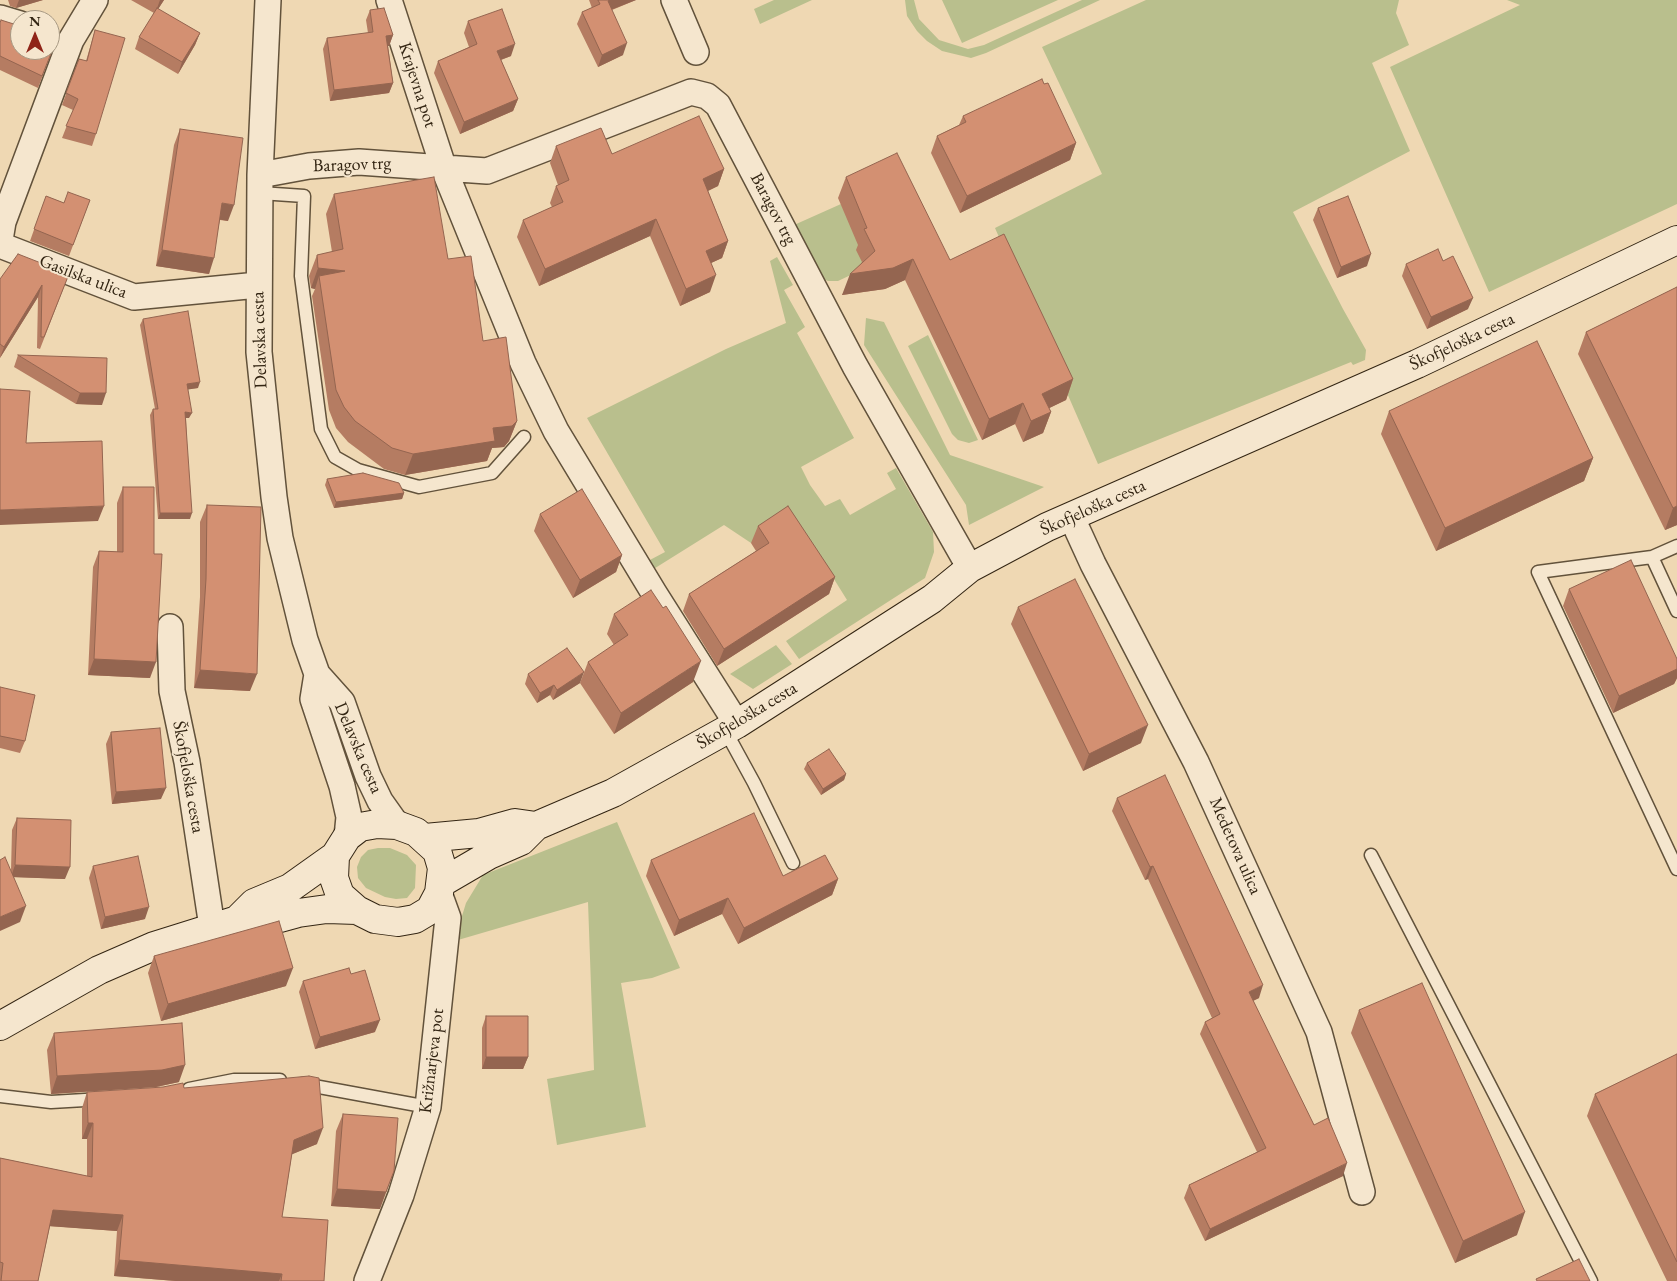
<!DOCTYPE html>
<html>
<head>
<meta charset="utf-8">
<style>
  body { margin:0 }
  #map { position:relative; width:1677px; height:1281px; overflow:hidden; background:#efd8b3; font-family:"EB Garamond",serif }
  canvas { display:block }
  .north { position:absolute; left:10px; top:10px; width:50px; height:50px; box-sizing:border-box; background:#f5e6ce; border:1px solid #a79983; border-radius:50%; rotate:0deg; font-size:14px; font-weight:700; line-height:20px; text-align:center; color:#332513 }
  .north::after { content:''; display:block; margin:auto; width:18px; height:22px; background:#8f2418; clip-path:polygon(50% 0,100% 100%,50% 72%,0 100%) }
</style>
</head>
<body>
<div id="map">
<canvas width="1677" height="1281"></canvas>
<div class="north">N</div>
</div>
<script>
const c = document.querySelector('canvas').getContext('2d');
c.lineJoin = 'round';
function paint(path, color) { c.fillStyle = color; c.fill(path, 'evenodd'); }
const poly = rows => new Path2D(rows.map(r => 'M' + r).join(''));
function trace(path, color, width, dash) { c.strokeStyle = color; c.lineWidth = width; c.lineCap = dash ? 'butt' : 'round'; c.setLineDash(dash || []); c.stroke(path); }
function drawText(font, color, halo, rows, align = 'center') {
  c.font = font + ' "EB Garamond",serif'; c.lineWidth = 4; c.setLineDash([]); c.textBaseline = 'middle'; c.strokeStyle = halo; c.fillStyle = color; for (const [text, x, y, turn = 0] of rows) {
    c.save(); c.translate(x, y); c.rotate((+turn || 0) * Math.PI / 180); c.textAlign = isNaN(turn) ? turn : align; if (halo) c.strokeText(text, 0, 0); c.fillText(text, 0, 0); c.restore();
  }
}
paint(poly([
  [774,0,812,0,760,24,754,9],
  [905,0,914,0,919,19,939,40,968,49,984,45,1082,0,1100,0,986,53,971,58,942,51,927,41,917,31,907,16],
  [942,0,1058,0,962,43],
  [1146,0,1399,0,1396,13,1409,45,1372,63,1410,151,1293,212,1343,309,1366,350,1365,360,1353,365,1351,362,1098,464,995,228,1102,174,1042,47],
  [1507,0,1677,0,1677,204,1489,292,1390,67,1520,5],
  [841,204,870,266,838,281,828,281,821,278,794,225],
  [777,257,793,285,784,290,805,327,797,333,854,438,801,467,810,485,825,506,840,499,850,515,896,489,887,473,896,468,933,532,934,552,925,578,799,659,786,641,847,600,804,531,782,523,751,543,724,525,652,570,648,561,665,552,587,418,726,349,786,323,770,261],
  [866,318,884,322,950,455,1044,487,969,525,966,505,864,345],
  [928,335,978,440,969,443,958,440,952,434,908,346],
  [776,645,792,664,753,689,730,674],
  [617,822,680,968,652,978,621,983,646,1127,557,1145,547,1079,594,1070,588,902,458,940,458,929,466,903,483,875],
  [378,848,390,848,407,855,416,865,415,888,407,898,396,899,385,897,366,888,358,878,357,867,361,857,368,850]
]), '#b9bf8d');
const lane = poly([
  [260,193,304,196,301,276,321,429,335,457,358,470,419,487,492,473,524,437],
  [1677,546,1652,557,1538,572,1677,869],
  [1652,557,1677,611],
  [725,730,754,783,793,863],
  [1371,855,1591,1281],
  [303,1084,428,1107],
  [189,1089,234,1080,280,1080],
  [0,1096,51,1102,102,1099]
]);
const street = poly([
  [268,0,260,175,259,352,274,497,280,538,305,640,317,674,342,702,368,776,380,801,397,825],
  [389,0,444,169,523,363,556,431,654,593,737,724],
  [674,0,696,52],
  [0,18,20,24],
  [260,175,309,166,359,162,487,171,691,92,707,96,718,105,855,366,970,568],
  [0,240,3,222,71,40,95,0],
  [0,245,134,297,258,285],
  [1071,516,1093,564,1196,762,1319,1032,1362,1192],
  [170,627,172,691,187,762,212,927],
  [317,674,313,699,342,786,349,817,347,837],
  [367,1281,401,1195,428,1107,448,918,439,893]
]);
const secondary = poly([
  [425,838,479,833,515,823,536,826],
  [441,883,489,855,521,841,536,826,613,793,737,724,932,599,970,568,1047,527,1417,364,1677,240],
  [237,920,254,903,290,888,335,856],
  [0,1026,99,970,154,946,237,920,258,924,298,913,327,909,357,910,375,919,398,922,415,919,430,910,439,893,442,868,437,851,416,832,397,825,377,824,360,827,347,837,335,856,334,878,340,895,357,910]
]);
trace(lane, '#62523b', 15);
trace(street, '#62523b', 28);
trace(secondary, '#332513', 30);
trace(lane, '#f5e6ce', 12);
trace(street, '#f5e6ce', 25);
trace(secondary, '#f5e6ce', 28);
paint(poly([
  [8,0,43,0,16,8,10,6],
  [131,0,164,0,158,9,200,33,195,45,178,74,135,49,139,37,154,13],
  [589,0,636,0,612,10,623,55,598,67,577,24,582,12,592,8],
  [370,10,393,35,389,46,388,46,393,83,389,93,330,101,323,49,327,38,368,33,366,20],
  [468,21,511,56,501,60,518,99,513,111,460,134,434,73,438,61,469,47,464,33],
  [0,23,20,50,52,51,38,88,0,70],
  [95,30,96,134,92,146,62,138,73,110,62,105,79,59,86,61],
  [1044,84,1076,143,1070,160,960,213,931,153,937,136,959,125,963,116],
  [180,129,228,221,220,220,209,274,156,266,174,145],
  [556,146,724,169,718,186,708,191,728,241,722,258,711,263,710,292,680,306,650,236,539,286,517,237,523,220,552,207,550,203,556,186,558,185,550,163],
  [846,177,950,260,1073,379,1066,400,1049,408,1051,412,1043,433,1023,442,1015,424,982,440,905,280,885,289,842,295,862,262,856,250,858,245,838,198],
  [334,194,448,259,517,421,509,441,504,447,492,448,487,461,405,475,384,469,348,442,336,428,329,410,312,296,315,289,311,288,309,276,317,255,332,252,326,214],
  [46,196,64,203,90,200,69,256,30,241],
  [1318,208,1367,266,1337,278,1313,220],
  [1443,261,1468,309,1427,329,1402,276,1406,264],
  [69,274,40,349,37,348,38,297,0,358,0,279],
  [1677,287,1677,525,1665,530,1578,354,1586,332],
  [143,319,198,388,188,389,189,418,186,418,190,519,158,519,150,415,153,409,155,409,140,325],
  [18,355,102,405,76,404,14,367],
  [1389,411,1593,458,1584,481,1436,551,1381,434],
  [327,479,404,493,402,499,334,508,325,485],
  [123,487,154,554,150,678,88,675,93,567,99,551,117,552,117,503],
  [207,505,250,691,194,688,200,597,200,522],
  [540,514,622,555,616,572,573,598,534,531],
  [758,526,835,577,829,594,717,666,683,611,689,594,756,551,751,543],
  [1569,589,1677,669,1677,678,1674,684,1613,713,1563,606],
  [1018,607,1141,743,1083,771,1011,624],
  [614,614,693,682,614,734,580,683,588,662,614,645,607,634],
  [528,674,580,683,553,700,550,695,537,703,525,684],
  [0,687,25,741,20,753,0,748],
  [111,732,161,799,112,804,106,744],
  [807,763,846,774,844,780,821,795,804,769],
  [1117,798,1259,998,1253,1001,1314,1125,1343,1176,1205,1241,1184,1198,1189,1185,1257,1152,1200,1034,1205,1022,1212,1018,1148,879,1145,880,1112,811],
  [17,818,65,879,14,877,20,922,11,871,12,830],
  [651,860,783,876,838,879,832,895,738,944,722,914,674,936,646,876],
  [93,866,145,919,101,929,89,878],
  [154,956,286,986,161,1021,148,973],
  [351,974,375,1032,315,1049,299,992,303,981],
  [1359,1010,1517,1235,1455,1263,1351,1033],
  [486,1016,528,1057,523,1069,482,1069,482,1028],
  [54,1033,179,1082,156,1087,51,1094,47,1050],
  [1677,1054,1677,1281,1667,1281,1587,1116,1595,1094],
  [184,1088,317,1144,292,1154,282,1217,324,1281,176,1281,114,1276,117,1231,50,1226,38,1281,0,1281,0,1158,87,1176,87,1139,82,1139,82,1108,87,1092],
  [343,1114,380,1209,331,1206,336,1131]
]), '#b57c62');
paint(poly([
  [19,0,43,0,16,8],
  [160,0,164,0,155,14],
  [610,0,636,0,603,13,608,1],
  [200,33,195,45,178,74,182,62],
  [393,35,389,46,382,46,386,36],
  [627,43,623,55,598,67,602,55],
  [515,44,511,56,492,63,497,51],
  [393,83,389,93,330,101,334,90],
  [518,99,513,111,460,134,464,122],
  [1076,143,1070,160,960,213,967,196],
  [724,169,718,186,697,196,703,179],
  [222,203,234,205,228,221,217,219],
  [656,219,650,236,539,286,545,269],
  [728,241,722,258,700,268,706,251],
  [162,250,214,258,209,274,156,266],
  [1371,254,1367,266,1337,278,1341,267],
  [913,259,905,280,885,289,842,295,850,274],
  [318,268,345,271,319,276,315,289,311,288],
  [716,275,710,292,680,306,686,289],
  [42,285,38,297,0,358,4,347],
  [1473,298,1468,309,1427,329,1431,317],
  [1073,379,1066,400,1035,415,1042,394],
  [200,382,198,388,185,390,187,384],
  [80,393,106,393,102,405,76,404],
  [1023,403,1015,424,982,440,989,419],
  [185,412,192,413,189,418,183,418],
  [1051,412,1043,433,1023,442,1031,421],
  [517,421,509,441,504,447,492,448,487,461,405,475,413,454],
  [1593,458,1584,481,1436,551,1445,528],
  [404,493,402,499,334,508,336,502],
  [104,506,98,521,0,525,0,510],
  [1677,506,1677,525,1665,530,1673,508],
  [160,513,192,513,190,519,158,519],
  [622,555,616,572,573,598,580,580],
  [835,577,829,594,717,666,724,649],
  [94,659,156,662,150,678,88,675],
  [701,661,693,682,614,734,621,713],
  [1677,669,1677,678,1674,684,1613,713,1619,696],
  [200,670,257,674,250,691,194,688],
  [584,672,580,683,553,700,557,690],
  [554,685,550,695,537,703,540,693],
  [1148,725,1141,743,1083,771,1089,754],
  [846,774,844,780,821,795,823,789],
  [166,788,161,799,112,804,116,792],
  [15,865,70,867,65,879,11,877],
  [1153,866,1148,879,1145,880,1150,867],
  [838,879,832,895,738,944,744,928],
  [728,898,722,914,674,936,679,920],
  [26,906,20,922,0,931,0,917],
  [149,907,145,919,101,929,105,917],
  [293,968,286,986,161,1021,168,1004],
  [1263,985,1259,998,1244,1005,1249,992],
  [380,1020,375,1032,315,1049,320,1037],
  [486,1057,528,1057,523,1069,482,1069],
  [185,1065,179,1082,156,1087,51,1094,57,1076],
  [88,1123,93,1123,87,1139,82,1139],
  [323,1128,317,1144,288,1156,294,1140],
  [1347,1163,1343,1176,1205,1241,1210,1229],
  [394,1171,380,1209,331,1206,337,1189],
  [53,1210,123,1215,117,1231,47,1226],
  [1525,1212,1517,1235,1455,1263,1463,1241],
  [119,1260,282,1274,279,1281,176,1281,114,1276]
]), '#946550');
const building = poly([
  [598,0,610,0,608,1,627,43,602,55,582,12,600,4,598,0],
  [157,8,200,33,182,62,139,37,157,8],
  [384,8,393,35,386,36,393,83,334,90,327,38,373,32,370,10,384,8],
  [502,9,515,44,497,51,518,99,464,122,438,61,477,44,468,21,502,9],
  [1,20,20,26,20,50,52,51,42,76,0,56,0,23,1,20],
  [95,30,125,38,96,134,66,126,78,99,66,93,79,59,87,61,95,30],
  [1042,79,1044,84,1048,83,1076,143,967,196,937,136,966,122,963,116,1042,79],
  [699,116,724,169,703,179,728,241,706,251,716,275,686,289,656,219,545,269,523,220,563,202,556,186,569,180,556,146,601,128,612,154,699,116],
  [180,129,243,138,234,205,222,203,214,258,162,250,180,129],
  [897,153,950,260,1004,234,1073,379,1042,394,1051,412,1031,421,1023,403,989,419,913,259,893,268,850,274,875,251,864,229,867,228,846,177,897,153],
  [434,177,448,259,471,256,483,341,506,337,517,421,512,426,493,428,495,441,413,454,392,448,355,421,344,407,336,390,319,276,345,271,318,268,317,255,343,249,334,194,434,177],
  [68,192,90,200,73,245,34,229,46,196,64,203,68,192],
  [1348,196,1371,254,1341,267,1318,208,1348,196],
  [1438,249,1443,261,1453,256,1473,298,1431,317,1406,264,1438,249],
  [18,254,69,274,44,337,41,337,42,285,4,347,0,344,0,279,18,254],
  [1677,287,1677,506,1673,508,1586,332,1677,287],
  [188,311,200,382,187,384,192,413,185,412,192,513,160,513,153,409,158,409,143,319,188,311],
  [1537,341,1593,458,1445,528,1389,411,1537,341],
  [18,355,107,358,106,393,80,393,18,355],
  [0,389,30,391,26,443,102,441,104,506,0,510,0,389],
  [363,473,399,483,404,493,336,502,327,479,363,473],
  [123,487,154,487,154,554,162,554,156,662,94,659,99,551,123,552,123,487],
  [582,489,622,555,580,580,540,514,582,489],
  [207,505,261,507,257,674,200,670,206,579,207,505],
  [788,506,835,577,724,649,689,594,769,543,758,526,788,506],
  [1631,560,1677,659,1677,669,1619,696,1569,589,1631,560],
  [1075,579,1148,725,1089,754,1018,607,1075,579],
  [651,590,663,608,666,606,701,661,621,713,588,662,628,635,614,614,651,590],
  [567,648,584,672,557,690,554,685,540,693,528,674,567,648],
  [0,687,35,695,25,741,0,736,0,687],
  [160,728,166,788,116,792,111,732,160,728],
  [829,749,846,774,823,789,807,763,829,749],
  [1165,775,1263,985,1249,992,1314,1125,1328,1118,1347,1163,1210,1229,1189,1185,1266,1148,1205,1022,1220,1014,1153,866,1150,867,1117,798,1165,775],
  [754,813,783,876,825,855,838,879,744,928,728,898,679,920,651,860,754,813],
  [17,818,71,820,70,867,15,865,17,818],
  [138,856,149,907,105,917,93,866,138,856],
  [5,857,26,906,0,917,0,860,5,857],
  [279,921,293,968,168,1004,154,956,279,921],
  [349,968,351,974,365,970,380,1020,320,1037,303,981,349,968],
  [1422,983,1525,1212,1463,1241,1359,1010,1422,983],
  [486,1016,528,1016,528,1057,486,1057,486,1016],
  [182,1023,185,1065,162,1070,57,1076,54,1033,182,1023],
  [1677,1054,1677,1262,1595,1094,1677,1054],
  [309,1076,319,1078,323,1128,294,1140,282,1217,328,1220,324,1281,281,1281,282,1274,119,1260,123,1215,53,1210,38,1281,1,1281,3,1263,0,1262,0,1158,92,1177,93,1123,88,1123,87,1092,163,1087,183,1083,184,1088,309,1076],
  [343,1114,398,1118,394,1171,386,1192,337,1189,343,1114],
  [1579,1259,1590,1281,1537,1281,1536,1279,1579,1259]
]);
paint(building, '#d39072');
trace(building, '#946550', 1);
drawText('18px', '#332513', '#f5e6ce', [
  ["Krajevna pot",417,85,72],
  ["Baragov trg",352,165,-2],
  ["Baragov trg",773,209,62],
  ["Gasilska ulica",83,277,21],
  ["Delavska cesta",260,340,-92],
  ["Škofjeloška cesta",1462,342,-25],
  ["Škofjeloška cesta",1093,508,-24],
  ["Škofjeloška cesta",747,716,-31],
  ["Delavska cesta",358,748,67],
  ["Škofjeloška cesta",188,777,80],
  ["Medetova ulica",1235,846,66],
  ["Križnarjeva pot",432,1061,-83]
]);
</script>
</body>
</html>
